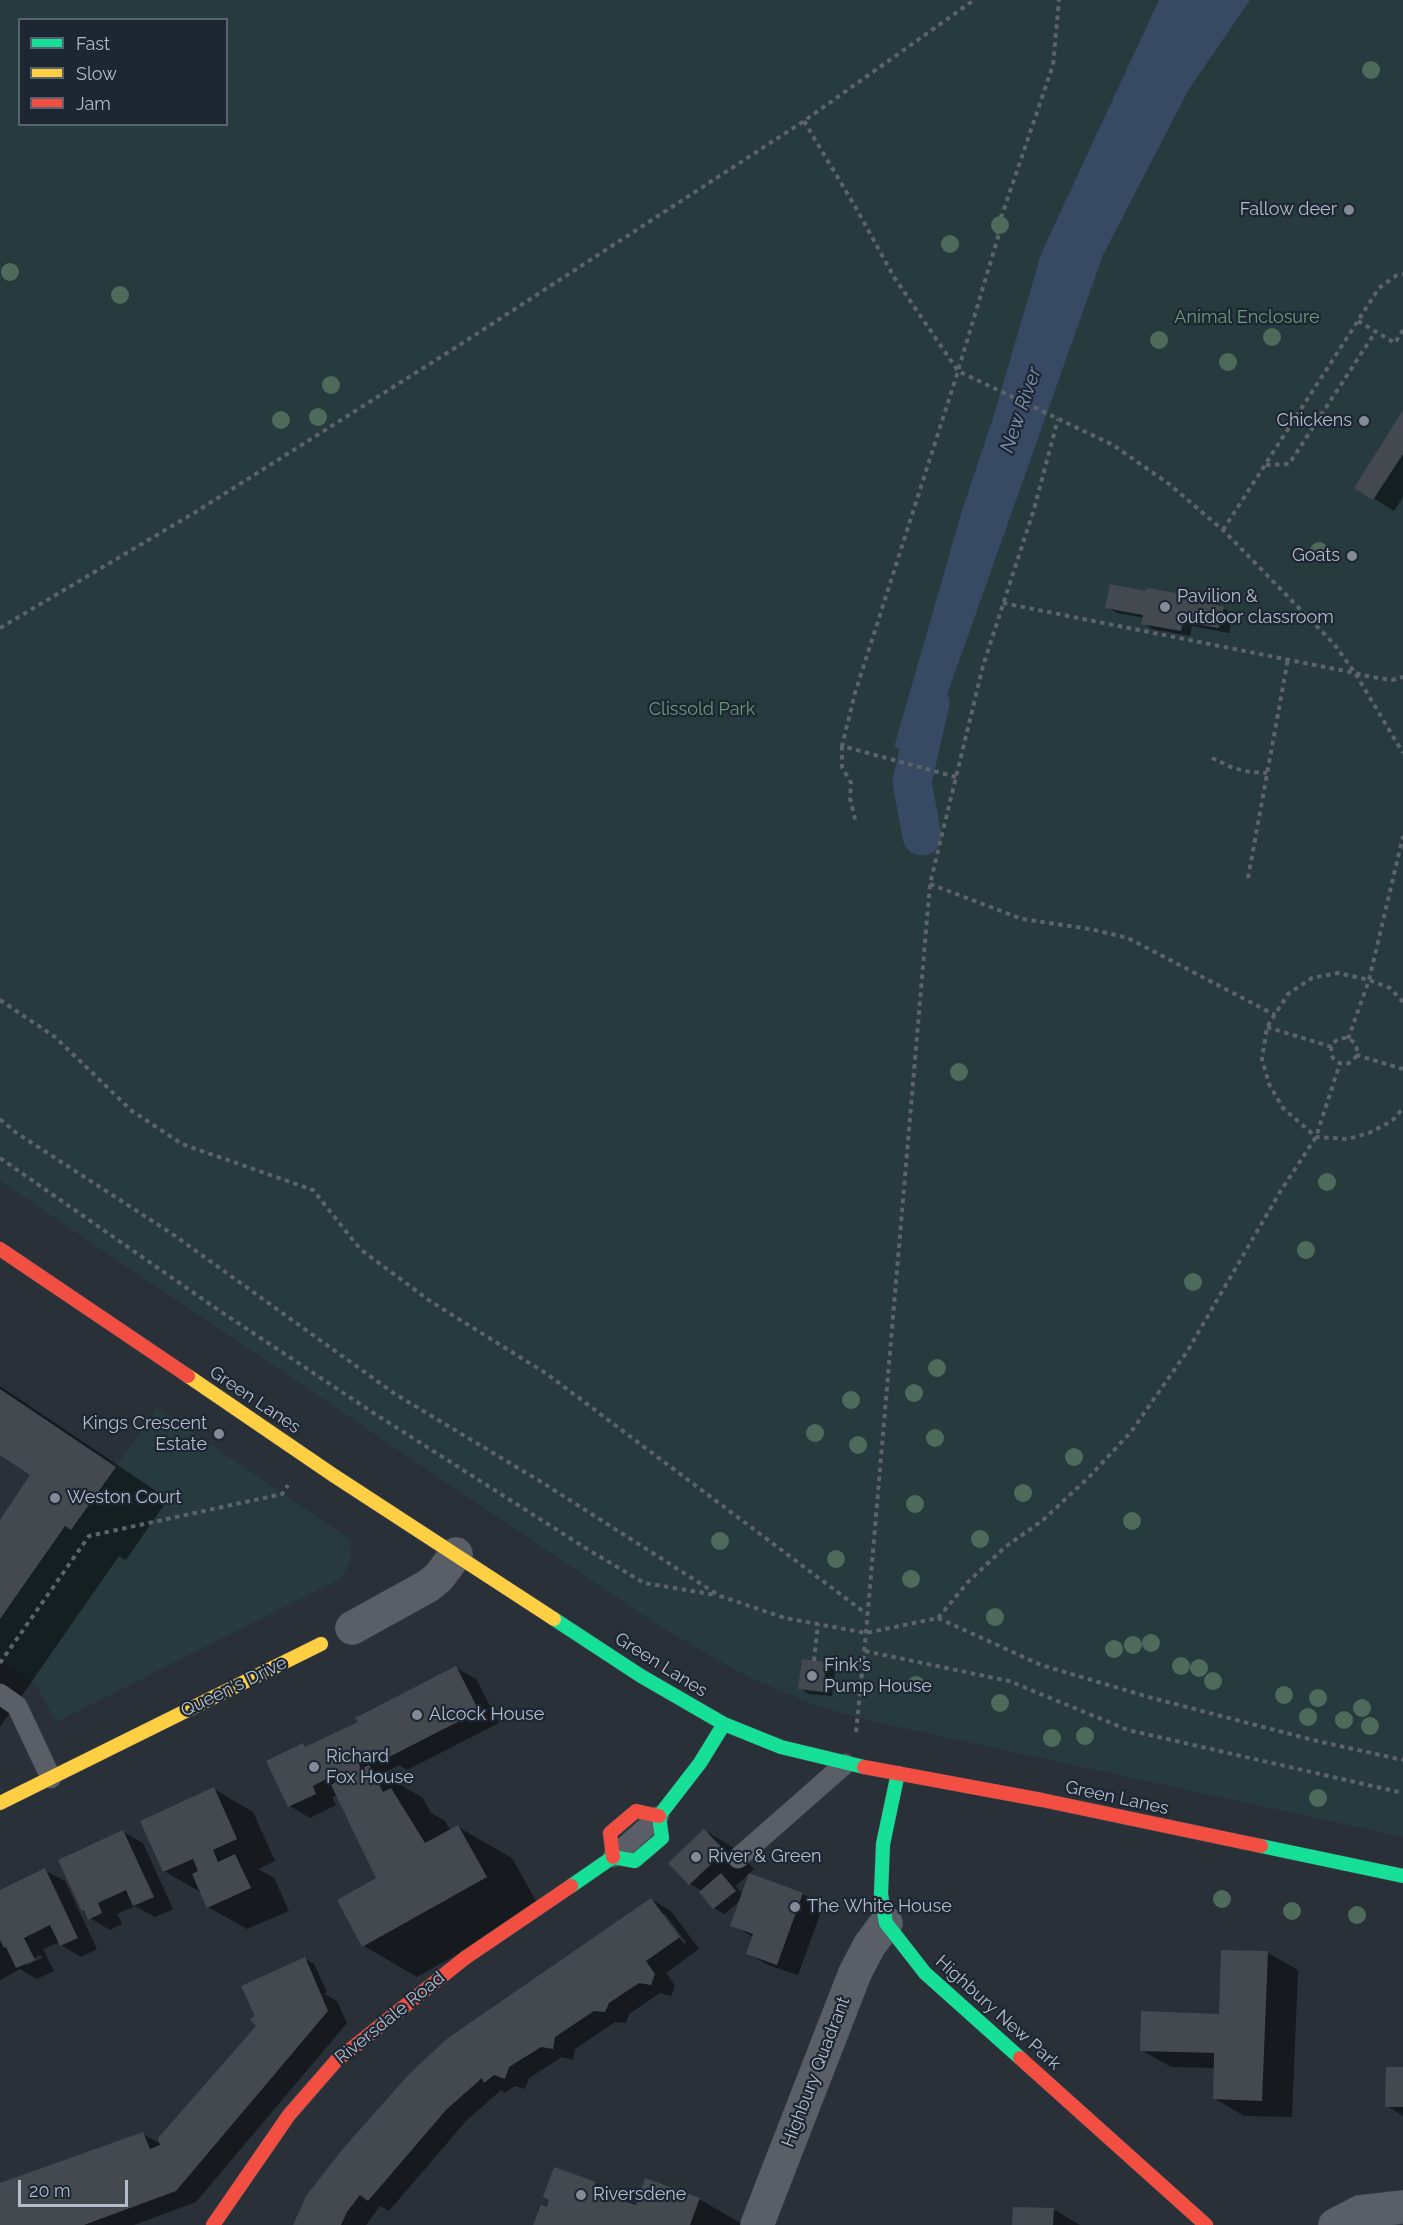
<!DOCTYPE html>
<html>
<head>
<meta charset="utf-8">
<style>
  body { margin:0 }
  #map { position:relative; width:1403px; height:2225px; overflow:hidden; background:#2a3038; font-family:Raleway,sans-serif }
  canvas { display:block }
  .legend { position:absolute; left:18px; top:18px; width:210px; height:108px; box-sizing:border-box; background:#1d2633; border:2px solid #59626f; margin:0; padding:8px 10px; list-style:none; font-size:18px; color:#b4bcc9 }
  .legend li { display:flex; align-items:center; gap:12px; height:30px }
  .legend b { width:30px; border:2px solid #59626f }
  .scale { position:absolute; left:18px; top:2180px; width:110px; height:27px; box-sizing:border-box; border:3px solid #b4bcc9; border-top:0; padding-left:8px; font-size:18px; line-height:21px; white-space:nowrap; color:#b4bcc9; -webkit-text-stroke:4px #1d2633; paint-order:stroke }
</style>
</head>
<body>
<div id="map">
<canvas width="1403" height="2225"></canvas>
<ul class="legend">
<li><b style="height:8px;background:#16e098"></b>Fast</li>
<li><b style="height:8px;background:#ffcf43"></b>Slow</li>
<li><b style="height:8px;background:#f24e42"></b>Jam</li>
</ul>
<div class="scale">20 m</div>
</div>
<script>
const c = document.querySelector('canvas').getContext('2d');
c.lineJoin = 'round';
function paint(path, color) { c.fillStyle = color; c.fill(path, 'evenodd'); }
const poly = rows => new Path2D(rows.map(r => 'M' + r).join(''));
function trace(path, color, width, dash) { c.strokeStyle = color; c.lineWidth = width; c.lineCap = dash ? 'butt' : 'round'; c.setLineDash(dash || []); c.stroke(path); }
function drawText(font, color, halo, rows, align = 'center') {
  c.font = font + ' Raleway,sans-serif'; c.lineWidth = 4.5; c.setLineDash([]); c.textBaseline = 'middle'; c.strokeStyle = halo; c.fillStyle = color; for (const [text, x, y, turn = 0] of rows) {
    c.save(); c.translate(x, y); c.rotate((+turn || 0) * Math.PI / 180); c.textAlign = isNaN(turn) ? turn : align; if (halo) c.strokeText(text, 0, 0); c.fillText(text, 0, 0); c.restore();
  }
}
paint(poly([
  [0,0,1403,0,1403,1837,871,1721,811,1704,748,1677,659,1626,0,1181],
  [20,20,226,20,226,124,20,124],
  [157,1408,350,1539,351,1560,342,1578,56,1722,37,1686,0,1660,0,1619,65,1526,72,1530]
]), '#273a3e');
paint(poly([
  [1159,0,1250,0,1189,89,1103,255,925,757,894,747,961,514,994,415,1041,254]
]), '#384963');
paint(poly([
  [1403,413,1403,497,1394,511,1356,487],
  [1148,593,1187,597,1197,603,1223,608,1233,614,1229,633,1192,626,1190,636,1152,629,1143,623,1144,618,1117,613,1107,607],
  [0,1386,168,1499,126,1560,119,1556,0,1727,0,1522,32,1475,0,1453],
  [826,1664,835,1670,832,1696,809,1694,800,1688],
  [456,1668,476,1679,499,1723,407,1770,399,1765,382,1774,423,1798,431,1813,445,1821,451,1831,458,1827,512,1858,540,1908,417,1977,364,1946,378,1879,337,1795,332,1797,336,1805,310,1818,290,1806,268,1762,303,1745,308,1748,360,1722],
  [214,1789,253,1812,275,1861,258,1869,274,1878,289,1911,247,1929,208,1907,202,1893,164,1871],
  [704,1830,734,1848,754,1869,736,1886,743,1895,803,1894,823,1906,798,1975,768,1965,748,1953,753,1937,732,1925,742,1899,724,1914,714,1908,701,1892,702,1891,690,1884],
  [123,1832,143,1843,173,1909,155,1917,135,1906,117,1914,122,1924,110,1930,90,1918,83,1910],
  [44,1870,65,1881,97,1949,81,1957,61,1945,60,1942,43,1949,54,1971,37,1979,20,1969,0,1980,0,1891],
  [41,1955,42,1958,26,1965,26,1962],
  [651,1899,671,1911,699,1949,666,1973,675,1986,671,1996,660,1993,629,2014,626,2023,615,2022,575,2049,573,2060,562,2057,529,2078,525,2089,515,2086,505,2093,501,2090,466,2121,389,2211,380,2206,366,2225,295,2225],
  [661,1914,665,1914,686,1942,684,1944],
  [1268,1953,1298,1970,1292,2117,1244,2116,1214,2098,1215,2068,1171,2067,1141,2050,1221,2015],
  [305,1959,314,1964,327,1992,324,1994,337,2001,347,2023,196,2202,134,2225,0,2225,0,2185,143,2134,161,2144,258,2026],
  [1403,2068,1403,2116,1387,2106],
  [555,2168,596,2183,637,2205,699,2199,744,2225,535,2225,548,2209],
  [1053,2209,1080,2225,1014,2225]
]), '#0007');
trace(poly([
  [922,836,912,782,930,703]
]), '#384963', 39);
paint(poly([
  [1403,410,1403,454,1373,500,1354,488],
  [1110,584,1146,591,1147,588,1187,595,1187,599,1224,607,1219,628,1183,622,1181,631,1141,624,1143,615,1105,608],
  [0,1389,116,1467,71,1530,65,1526,0,1619,0,1520,30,1475,0,1455],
  [802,1659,826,1662,823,1692,798,1689],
  [456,1666,479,1711,385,1759,382,1752,359,1764,361,1769,369,1765,383,1792,391,1788,425,1843,458,1825,487,1877,362,1947,337,1900,376,1878,331,1785,337,1781,334,1775,313,1786,316,1794,288,1807,266,1761,303,1743,305,1747,358,1722,355,1718],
  [214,1787,237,1839,213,1850,218,1862,235,1854,251,1888,207,1908,192,1874,198,1871,193,1859,163,1872,140,1821],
  [704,1829,725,1851,689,1885,668,1863],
  [123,1830,154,1897,133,1906,126,1890,98,1903,102,1913,88,1920,84,1910,82,1911,58,1860],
  [45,1868,78,1938,60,1946,50,1925,24,1938,35,1960,16,1968,6,1947,4,1948,0,1940,0,1890],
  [721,1873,736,1891,713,1909,699,1892],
  [749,1873,803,1893,777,1965,746,1954,753,1934,730,1926],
  [651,1898,680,1937,646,1961,655,1974,651,1985,639,1983,609,2003,605,2012,594,2011,555,2037,553,2049,541,2047,509,2067,505,2079,494,2075,484,2083,482,2078,446,2110,368,2201,360,2195,347,2212,341,2225,293,2225,306,2196,342,2150,409,2074,448,2038],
  [1221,1950,1268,1951,1262,2101,1213,2099,1214,2053,1140,2051,1141,2011,1219,2014],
  [305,1957,328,2011,176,2191,84,2225,0,2225,0,2183,143,2132,150,2149,160,2145,158,2138,256,2026,250,2019,255,2016,241,1986],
  [1386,2067,1403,2067,1403,2107,1385,2107],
  [554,2167,596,2182,595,2185,620,2193,618,2199,636,2205,645,2178,700,2198,690,2225,533,2225,541,2205,547,2207,549,2200,543,2197],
  [1013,2207,1054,2208,1053,2225,1012,2225]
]), '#444950');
const lane = poly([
  [0,1694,17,1706,51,1778],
  [613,1857,659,1816],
  [738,1858,845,1764]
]);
const street = poly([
  [352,1628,428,1586,439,1577,456,1554],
  [757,2225,855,1973,869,1946,886,1923],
  [1335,2225,1360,2212,1403,2207]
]);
const fast = poly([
  [554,1619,641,1676,724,1724,781,1747,864,1767],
  [898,1773,883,1844,881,1894,886,1923,925,1973,1020,2058],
  [1261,1846,1403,1876],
  [571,1886,613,1857,635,1861,662,1838,659,1816,700,1763,724,1724]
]);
const slow = poly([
  [188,1376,333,1475,554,1619],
  [0,1803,321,1644]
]);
const jam = poly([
  [0,1249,188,1376],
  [864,1767,1042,1800,1261,1846],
  [613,1857,610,1833,636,1811,659,1816],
  [1020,2058,1206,2225],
  [213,2225,289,2115,336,2061,465,1958,571,1886]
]);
trace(lane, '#484c53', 21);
trace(street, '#484c53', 34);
trace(fast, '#484c53', 15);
trace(slow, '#484c53', 15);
trace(jam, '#484c53', 15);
trace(poly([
  [804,121,856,208,894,277,958,371,1113,445,1169,484,1223,530,1334,644,1355,673,1403,753],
  [998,234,996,228,997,221,1002,215,1053,65,1059,0],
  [1358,321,1395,343,1403,330],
  [1266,465,1289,464,1376,331],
  [1223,530,1379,288,1397,275,1403,274],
  [1003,603,1355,673,1371,677,1392,680,1403,677],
  [0,628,194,513,458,346,804,121,974,0],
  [842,746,842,767,851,783,850,798,856,823],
  [1212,758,1233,768,1250,772,1267,773],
  [956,777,842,746,855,693,958,371,999,234,1003,228,1002,215],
  [1248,878,1288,659],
  [930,884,1022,919,1090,929,1128,938,1275,1015],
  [0,1000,55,1037,132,1111,182,1144,313,1190,360,1249,430,1301,547,1374,868,1615],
  [1403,1002,1390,988,1369,980,1338,973,1312,978,1288,994,1267,1027,1262,1059,1269,1084,1283,1108,1316,1137,1348,1139,1369,1133,1392,1121,1403,1108],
  [1267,1027,1332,1047],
  '1331 1051a13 13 0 1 1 26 0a13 13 0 1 1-26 0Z',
  [1348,1039,1369,980,1403,836],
  [1356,1055,1403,1069],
  [0,1119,15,1132,171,1233,395,1394,543,1483,720,1596,785,1618,866,1633,938,1618,968,1582,1005,1547,1042,1521,1089,1477,1131,1432,1188,1350,1280,1192,1316,1137,1340,1063],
  [0,1158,214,1307,372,1412,587,1549,644,1583,716,1595],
  [938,1618,1041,1665,1152,1698,1317,1741,1403,1760],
  [865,1651,1009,1681,1128,1730,1403,1793],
  [814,1661,818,1624],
  [0,1663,89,1536,282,1494,288,1485],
  [856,1732,866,1633,930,884,983,666,1034,509,1058,419]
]), '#5d636a', 4, [4.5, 4.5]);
trace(lane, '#5a5e66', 20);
trace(street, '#5a5e66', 33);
trace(fast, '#16e098', 14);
trace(slow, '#ffcf43', 14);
trace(jam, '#f24e42', 14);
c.fillStyle = '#4e6a5a';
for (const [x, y] of [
  [1371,70],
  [1000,225],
  [950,244],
  [10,272],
  [120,295],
  [1272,337],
  [1159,340],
  [1228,362],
  [331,385],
  [318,417],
  [281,420],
  [1319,551],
  [959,1072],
  [1327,1182],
  [1306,1250],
  [1193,1282],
  [937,1368],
  [914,1393],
  [851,1400],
  [815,1433],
  [935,1438],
  [858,1445],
  [1074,1457],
  [1023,1493],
  [915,1504],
  [1132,1521],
  [980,1539],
  [720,1541],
  [836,1559],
  [911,1579],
  [995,1617],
  [1151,1643],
  [1133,1645],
  [1114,1649],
  [1181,1666],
  [1199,1668],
  [1213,1681],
  [916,1685],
  [1284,1695],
  [1318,1698],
  [1000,1703],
  [1362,1708],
  [1308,1717],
  [1344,1720],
  [1370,1726],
  [1085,1736],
  [1052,1738],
  [1318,1798],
  [1222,1899],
  [1292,1911],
  [1357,1915]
]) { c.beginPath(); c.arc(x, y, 9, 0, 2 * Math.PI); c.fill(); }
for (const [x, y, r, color] of [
  [1349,210,6,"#848b96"],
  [1364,421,6,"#848b96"],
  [1352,556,6,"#848b96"],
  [1165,607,6,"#848b96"],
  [219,1434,6,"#848b96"],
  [55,1498,6,"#848b96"],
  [812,1676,6,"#848b96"],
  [417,1715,6,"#848b96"],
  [314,1767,6,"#848b96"],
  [696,1857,6,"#848b96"],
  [795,1907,6,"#848b96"],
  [581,2195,6,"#848b96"]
]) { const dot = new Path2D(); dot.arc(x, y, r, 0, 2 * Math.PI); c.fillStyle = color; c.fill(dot); trace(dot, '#1d2633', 2); }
drawText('18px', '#b4bcc9', '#1d2633', [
  ["Fallow deer",1337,210,"right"],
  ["Chickens",1352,421,"right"],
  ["Goats",1340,556,"right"],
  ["Pavilion &",1177,597],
  ["outdoor classroom",1177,618],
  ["Kings Crescent",207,1424,"right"],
  ["Estate",207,1445,"right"],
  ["Weston Court",67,1498],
  ["Fink's",824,1666],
  ["Pump House",824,1687],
  ["Alcock House",429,1715],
  ["Richard",326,1757],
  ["Fox House",326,1778],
  ["River & Green",708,1857],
  ["The White House",807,1907],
  ["Riversdene",593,2195]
], 'left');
drawText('18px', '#6b9a76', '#1d2633', [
  ["Animal Enclosure",1247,318],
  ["Clissold Park",702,710]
]);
drawText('18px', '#b4bcc9', '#1d2633', [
  ["Green Lanes",255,1400,34],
  ["Green Lanes",661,1665,32],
  ["Queen's Drive",234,1687,-26],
  ["Green Lanes",1117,1798,12],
  ["Highbury New Park",998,2013,42],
  ["Riversdale Road",390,2018,-39],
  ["Highbury Quadrant",816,2072,-69]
]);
drawText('italic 20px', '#7c92b1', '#1d2633', [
  ["New River",1021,410,-71]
]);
</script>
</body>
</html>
